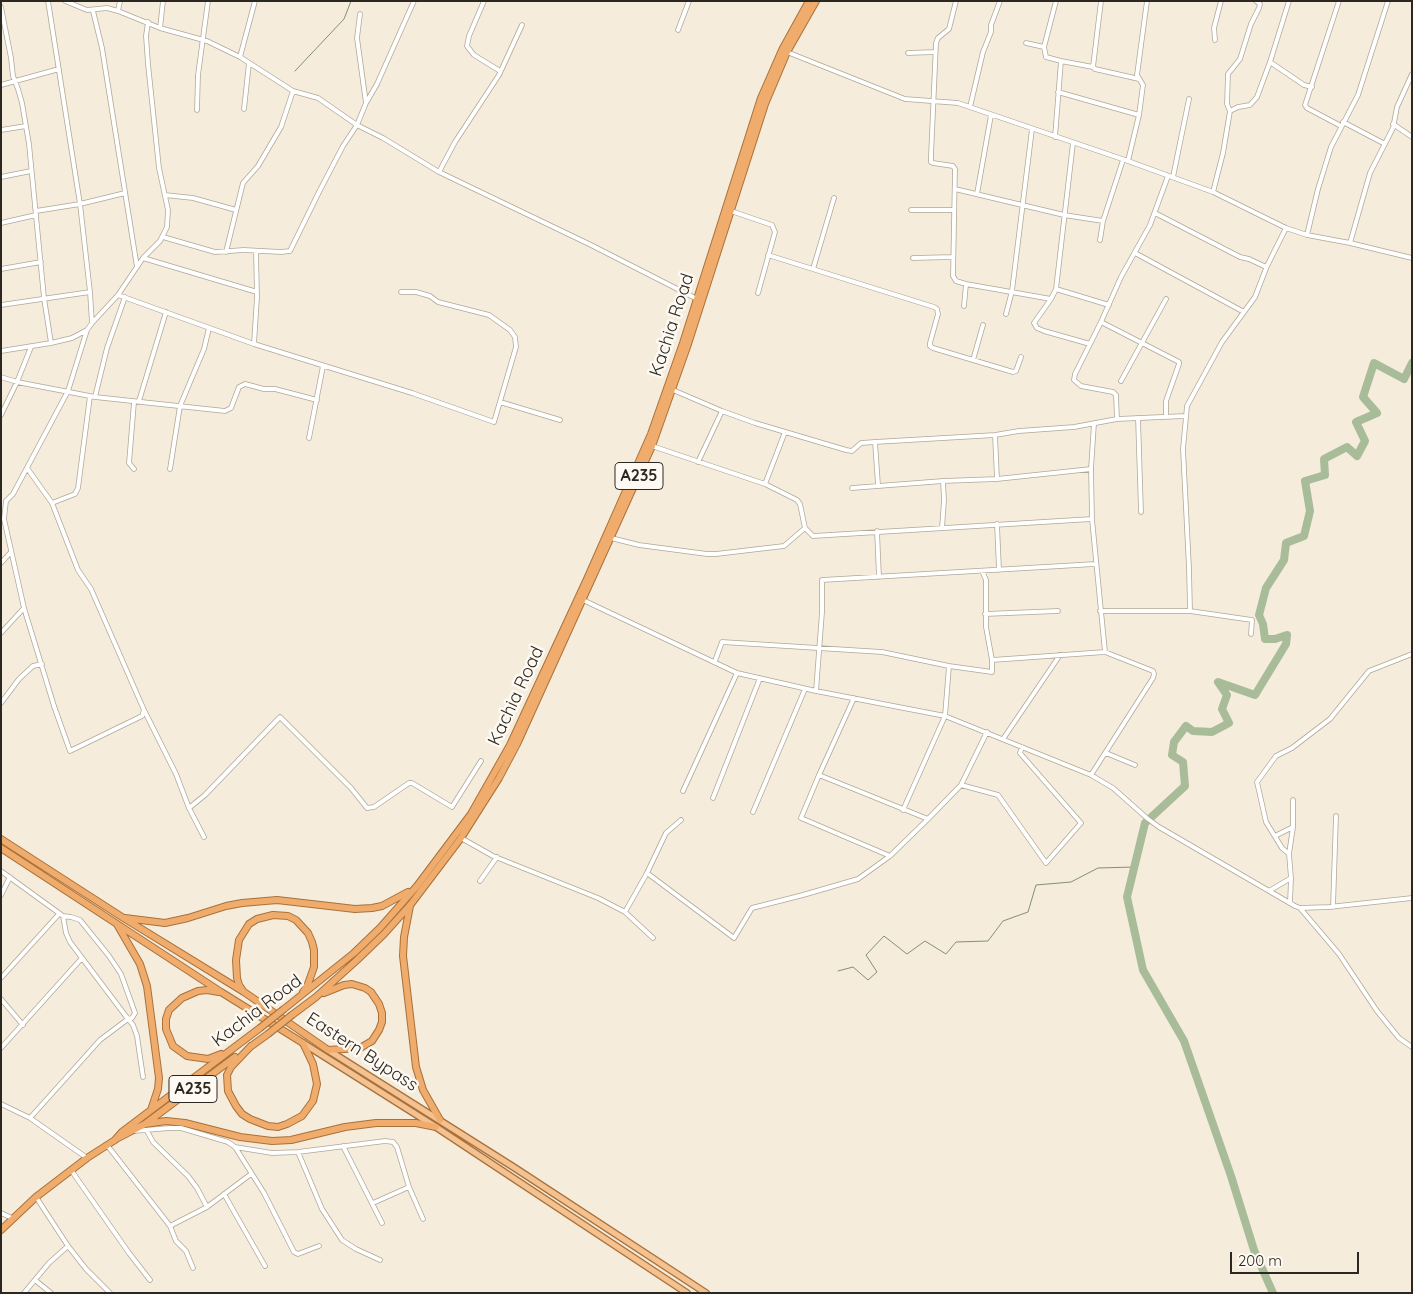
<!DOCTYPE html>
<html>
<head>
<meta charset="utf-8">
<style>
  body { margin:0 }
  #map { position:relative; width:1413px; height:1294px; overflow:hidden; background:#f5ecdb; font-family:Quicksand,sans-serif }
  canvas { display:block }
  .frame { position:absolute; inset:0; border:2px solid #2b2821; pointer-events:none }
  .scale { position:absolute; left:1230px; top:1252px; width:129px; height:22px; box-sizing:border-box; border:2px solid #2b2821; border-top:0; padding-left:6px; font-size:15px; line-height:18px; white-space:nowrap; color:#2b2821; -webkit-text-stroke:4px #fefaf3; paint-order:stroke }
</style>
</head>
<body>
<div id="map">
<canvas width="1413" height="1294"></canvas>
<div class="frame"></div>
<div class="scale">200 m</div>
</div>
<script>
const c = document.querySelector('canvas').getContext('2d');
c.lineJoin = 'round';
const poly = rows => new Path2D(rows.map(r => 'M' + r).join(''));
function trace(path, color, width, dash) { c.strokeStyle = color; c.lineWidth = width; c.lineCap = dash ? 'butt' : 'round'; c.setLineDash(dash || []); c.stroke(path); }
function drawText(font, color, halo, rows, align = 'center') {
  c.font = font + ' Quicksand,sans-serif'; c.lineWidth = 5; c.setLineDash([]); c.textBaseline = 'middle'; c.strokeStyle = halo; c.fillStyle = color; for (const [text, x, y, turn = 0] of rows) {
    c.save(); c.translate(x, y); c.rotate((+turn || 0) * Math.PI / 180); c.textAlign = isNaN(turn) ? turn : align; if (halo) c.strokeText(text, 0, 0); c.fillText(text, 0, 0); c.restore();
  }
}
trace(poly([
  [295,71,344,19,351,1],
  [838,971,853,967,868,980,877,972,866,955,884,936,907,954,925,941,946,954,956,942,988,941,1003,921,1028,912,1036,885,1071,882,1098,868,1135,867]
]), '#829075', 1);
trace(poly([
  [1273,1293,1254,1250,1231,1176,1184,1041,1143,970,1127,897,1145,823,1185,786,1183,762,1172,755,1174,742,1186,726,1193,731,1212,732,1229,723,1222,709,1227,695,1218,682,1255,695,1286,644,1287,635,1275,639,1265,639,1263,624,1259,615,1266,588,1284,560,1286,543,1304,536,1310,511,1305,481,1325,475,1324,459,1347,447,1357,456,1365,441,1356,422,1377,413,1363,397,1374,363,1404,379,1412,363]
]), '#a8bc99', 8);
const minor = poly([
  [48,1,80,204,90,292,92,323],
  [65,1,87,10,107,8,118,11,160,28,207,41,240,57,293,91,318,98,357,125,383,138,439,172,591,245,697,299],
  [484,1,469,36,467,46,474,55,500,71],
  [956,1,949,29,938,38,936,43,931,156,931,162,933,163,953,166,955,169,953,276,956,281,966,284,1051,299],
  [1056,1,1044,47,1046,57,1061,61,1093,67,1095,69,1139,79],
  [1339,1,1305,105,1307,108,1341,126],
  [1,7,11,58,13,76,18,89,22,103,29,144,44,298,51,343],
  [93,11,102,48,137,267],
  [118,11,120,1],
  [360,14,357,38,366,103],
  [160,28,163,1],
  [678,30,689,1],
  [1215,40,1214,28,1221,1],
  [1026,43,1044,47],
  [787,52,905,99,958,103,1128,161,1213,192,1286,228,1307,235,1350,243,1412,258],
  [908,53,935,52],
  [240,57,255,1],
  [1270,62,1304,85,1312,87],
  [1093,67,1101,1],
  [1,85,59,69],
  [1058,92,1139,115],
  [970,107,983,52,991,32,991,25,1000,1],
  [244,109,249,63],
  [197,110,198,75,208,1],
  [1230,111,1227,104,1228,74,1240,59,1251,24,1259,8,1260,4,1256,1],
  [1343,122,1385,144],
  [1393,124,1412,137],
  [1,130,26,126],
  [1055,137,1061,61],
  [1073,143,1056,289,1051,299,1034,323,1037,328,1044,331,1090,344],
  [1128,161,1139,115,1143,85,1137,75,1147,1],
  [439,172,455,142,499,75,522,25],
  [1,177,31,171],
  [1173,177,1189,99],
  [955,189,1064,215,1103,221],
  [1213,192,1223,153,1230,111,1238,107,1250,105,1257,97,1270,62,1289,1],
  [977,194,991,115],
  [165,195,193,198,236,210],
  [911,210,954,210],
  [36,211,80,204,125,193],
  [731,211,772,225,775,232,758,293],
  [1155,213,1240,257,1249,259,1266,267],
  [1,223,36,215],
  [1307,235,1318,189,1331,147,1358,95,1388,1],
  [163,237,215,252,244,250,281,252,290,251,320,190,343,146,357,125,366,103,377,84,414,1],
  [1100,240,1103,221,1123,160],
  [1350,243,1370,173,1393,128,1397,107,1412,74],
  [226,252,243,183,258,166,281,127,293,91],
  [1135,253,1244,312],
  [768,255,934,307,937,309,938,314,930,343,930,346,933,348,1013,372,1016,371,1021,357],
  [143,258,257,292],
  [913,258,953,257],
  [1,269,41,262],
  [813,269,834,198],
  [1056,289,1109,305],
  [118,295,254,344,412,393,494,422,516,347,515,337,510,330,489,315,438,302,430,296,416,292,401,292],
  [1,305,90,292],
  [964,306,966,284],
  [1006,314,1012,291,1032,129],
  [1101,322,1179,362,1179,364,1166,401,1166,417],
  [254,344,257,297,256,251],
  [1,351,51,343,72,338,87,330],
  [973,360,983,325],
  [1,377,17,382,95,397,225,411,231,408,239,387,245,384,264,389,275,389,317,400],
  [1121,381,1166,299],
  [673,390,722,411,755,423,846,450,852,451,861,443,875,442],
  [95,397,107,348,125,297],
  [139,401,166,312],
  [134,402,129,463,134,469],
  [500,402,560,420],
  [1,415,17,382,31,347],
  [1138,418,1141,512],
  [1117,419,1116,395,1113,392,1081,386,1074,380,1075,374,1101,322,1121,277,1150,225,1168,176],
  [1094,423,1091,469,1092,519,1105,652],
  [995,435,997,479],
  [309,438,323,366],
  [652,446,765,484,797,500,800,504,805,528,813,536,1092,519],
  [698,462,722,411],
  [27,468,52,503,78,570,91,589,144,710,142,716,70,751,54,706,24,608,4,519,6,501,13,494,68,391,87,330,92,323,118,295,143,258,160,241,167,227,168,210,159,168,148,64,146,36,148,22],
  [170,469,180,406,204,349,209,328],
  [765,484,785,432],
  [878,485,875,442,995,435,1019,431,1074,427,1117,419,1185,416],
  [852,488,943,481,997,479,1091,469],
  [52,503,75,494,78,488,90,396],
  [997,524,999,570],
  [942,528,944,500,943,481],
  [877,531,879,577],
  [611,538,639,545,707,554,716,554,784,546,805,528],
  [1,563,11,552],
  [982,571,986,580,986,627,992,660],
  [583,600,737,673,816,691,945,716,1091,775,1113,788,1148,819,1159,827,1295,906,1300,908,1329,907,1412,898],
  [1100,611,1190,611,1189,568,1183,449,1187,406,1222,342,1255,297,1267,266,1286,228],
  [1190,611,1252,620,1251,634],
  [985,614,1058,611],
  [1,633,24,608],
  [715,661,722,642,882,652,949,666,992,672,992,660,1105,652,1153,671,1154,674,1153,678,1091,775],
  [816,691,822,612,822,580,1095,564],
  [1,703,19,679,33,666,42,664],
  [144,710,176,774,189,808,204,837],
  [1003,739,1060,655],
  [1106,753,1135,765],
  [819,775,854,698],
  [961,785,987,732],
  [683,791,737,673],
  [713,798,760,678],
  [189,808,205,795,280,717,351,788,367,808,374,807,409,783,412,783,452,807,481,761],
  [903,810,945,716,949,666],
  [753,812,805,689],
  [1275,836,1293,827],
  [461,838,493,856,598,898,625,912,653,938],
  [1289,854,1293,827,1293,800],
  [890,856,928,819],
  [1,871,63,916,71,917,80,920,109,956,121,974,135,1013,132,1018,128,1019,70,942,66,933,63,916],
  [647,873,666,833,681,820],
  [480,881,497,857],
  [1269,891,1291,878],
  [1,895,10,877],
  [1290,903,1291,878,1289,854,1282,848,1266,822,1257,782,1276,756,1292,748,1330,719,1369,671,1412,654],
  [1333,907,1336,816],
  [1300,908,1339,954,1377,1011,1399,1038,1412,1047],
  [625,912,647,873,734,938,752,908,803,895,858,879,890,856,801,818,819,775,928,819,961,785,998,795,1046,863,1081,823,1020,753,1022,747],
  [1,978,59,914],
  [1,999,23,1025],
  [1,1048,82,958],
  [1,1104,30,1118,87,1158],
  [30,1118,100,1040,128,1019,133,1025,137,1036,143,1077],
  [133,1131,170,1128,181,1128,228,1142,235,1147,264,1193,294,1252,298,1254,319,1246],
  [147,1131,153,1142,188,1176,197,1188,207,1207],
  [107,1145,170,1226,176,1241,186,1251,193,1268],
  [343,1146,382,1223],
  [235,1147,272,1153,298,1152,385,1141,393,1142,397,1147,409,1187,423,1219],
  [298,1152,322,1209,342,1240,356,1249,380,1260],
  [71,1170,129,1253,150,1280],
  [224,1194,265,1266],
  [36,1197,68,1246,86,1269,110,1293],
  [373,1203,409,1187],
  [1,1213,12,1218],
  [170,1226,207,1207,251,1174],
  [35,1280,51,1293],
  [24,1293,49,1263,68,1246]
]);
const primary = poly([
  [303,1043,436,1127,687,1293],
  [328,1050,515,1168,706,1293]
]);
const trunk = poly([
  [1,839,122,917,244,992,328,1050,360,1048,372,1041,379,1030,382,1022,382,1013,379,1004,371,992,365,988,352,984,344,985,324,993],
  [1,848,221,992,303,1043,313,1064,317,1084,313,1101,302,1116,287,1124,278,1127,268,1126,250,1119,242,1114,236,1106,228,1091,227,1075,231,1067,251,1046],
  [410,906,404,937,403,956,416,1067,423,1090,440,1120],
  [125,918,165,923,188,918,226,906,242,903,277,900,355,909,372,908,382,906,408,892],
  [118,926,140,964,147,986,159,1078,158,1089,151,1110],
  [243,991,239,985,237,978,236,960,239,940,249,924,257,919,273,915,288,916,296,920,308,933,312,942,314,950,314,967,308,984,303,992],
  [219,992,207,990,198,991,182,998,169,1010,166,1019,166,1029,173,1046,187,1056,208,1059,221,1054],
  [284,1009,354,953,380,928,417,886,471,814,510,745,587,579,651,434,683,343,761,98,782,50,809,1],
  [292,1015,316,997,357,960,384,934,411,904,461,838,499,778,517,744,652,446,687,347,765,104,787,52,816,1],
  [250,1047,268,1034],
  [145,1124,166,1121,185,1123,240,1137,272,1141,291,1140,345,1127,376,1123,416,1123,436,1127],
  [116,1139,145,1124,235,1057],
  [1,1230,36,1197,87,1158,115,1140,122,1132,260,1028]
]);
trace(minor, '#b0a797', 5.5);
trace(primary, '#a9713a', 8);
trace(trunk, '#a9713a', 8);
trace(minor, '#fff', 4);
trace(primary, '#f4c191', 5.5);
trace(trunk, '#f0ac6c', 6);
const trunkBridge = poly([
  [260,1028,284,1009],
  [268,1034,292,1015]
]);
trace(trunkBridge, '#a9713a', 8, []);
trace(trunkBridge, '#f0ac6c', 6);
for (const [x, y, w] of [
  [639,476,48],
  [193,1089,48]
]) { const box = new Path2D(); box.roundRect(x - w / 2, y - 13.5, w, 27, 4); c.fillStyle = '#fefaf3'; c.fill(box); trace(box, '#2b2821', 1); }
drawText('bold 16px', '#2b2821', null, [
  ["A235",639,476],
  ["A235",193,1089]
]);
drawText('18px', '#2b2821', '#fefaf3', [
  ["Kachia Road",672,325,-72],
  ["Kachia Road",516,696,-65],
  ["Kachia Road",257,1011,-37],
  ["Eastern Bypass",362,1052,33]
]);
</script>
</body>
</html>
